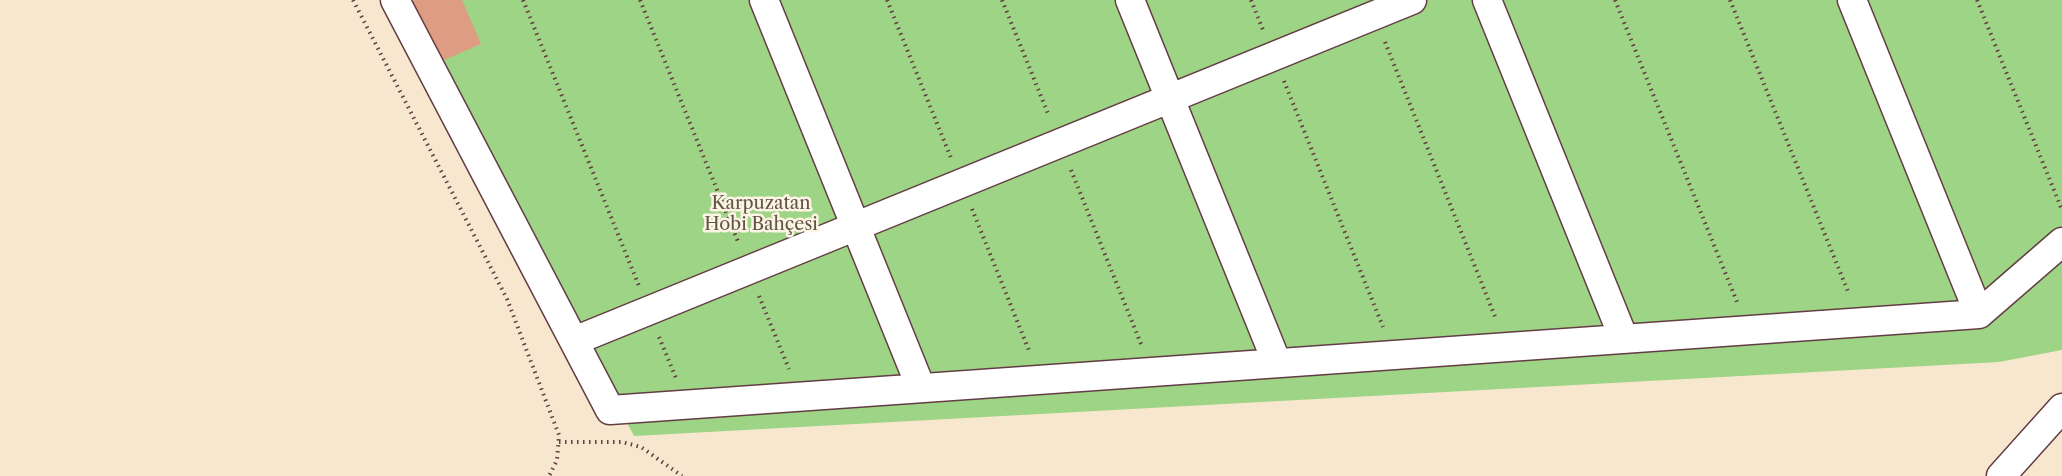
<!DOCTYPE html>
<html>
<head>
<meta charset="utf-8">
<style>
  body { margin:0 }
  canvas { display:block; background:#f7e7cf }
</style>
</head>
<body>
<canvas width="2062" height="476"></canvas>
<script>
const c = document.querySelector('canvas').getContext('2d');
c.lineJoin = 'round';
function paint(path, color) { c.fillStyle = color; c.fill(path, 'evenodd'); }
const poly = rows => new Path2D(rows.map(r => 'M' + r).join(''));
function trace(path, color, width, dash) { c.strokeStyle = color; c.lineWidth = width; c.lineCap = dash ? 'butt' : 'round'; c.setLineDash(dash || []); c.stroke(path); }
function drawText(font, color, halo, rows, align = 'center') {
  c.font = font + ' "Libre Caslon Text",serif'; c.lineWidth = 5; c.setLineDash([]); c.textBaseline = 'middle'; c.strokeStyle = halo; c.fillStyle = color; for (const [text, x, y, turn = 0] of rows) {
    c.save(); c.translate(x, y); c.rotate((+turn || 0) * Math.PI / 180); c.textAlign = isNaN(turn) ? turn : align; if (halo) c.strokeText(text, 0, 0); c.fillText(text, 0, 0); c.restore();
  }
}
paint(poly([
  [405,0,2062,0,2062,350,1999,362,634,436]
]), '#9ed485');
paint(poly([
  [416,0,462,0,481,44,435,64,409,3]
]), '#de9c82');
const minor = poly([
  [395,0,610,410,1979,314,2062,242],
  [764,0,921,388],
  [1130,0,1277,363],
  [1487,0,1624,339],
  [1852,0,1979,314],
  [574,341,1412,0],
  [2001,476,2062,408]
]);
trace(minor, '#643d44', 31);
trace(poly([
  [353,0,507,299,559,435,557,460,549,476],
  [523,0,639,286],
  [640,0,739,244],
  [887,0,951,158],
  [1002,0,1049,116],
  [1251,0,1263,30],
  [1615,0,1737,302],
  [1730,0,1849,294],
  [1977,0,2062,210],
  [1385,42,1496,319],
  [1284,81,1383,327],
  [1071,170,1141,344],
  [972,209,1030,353],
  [759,296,789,369],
  [659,337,676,378],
  [559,442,622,442,641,447,682,476]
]), '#643d44', 4, [1.5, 4.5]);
trace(minor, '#fff', 28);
drawText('18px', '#635546', '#fcf5e5', [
  ["Karpuzatan",761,204],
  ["Hobi Bahçesi",761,225]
]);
</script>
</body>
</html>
